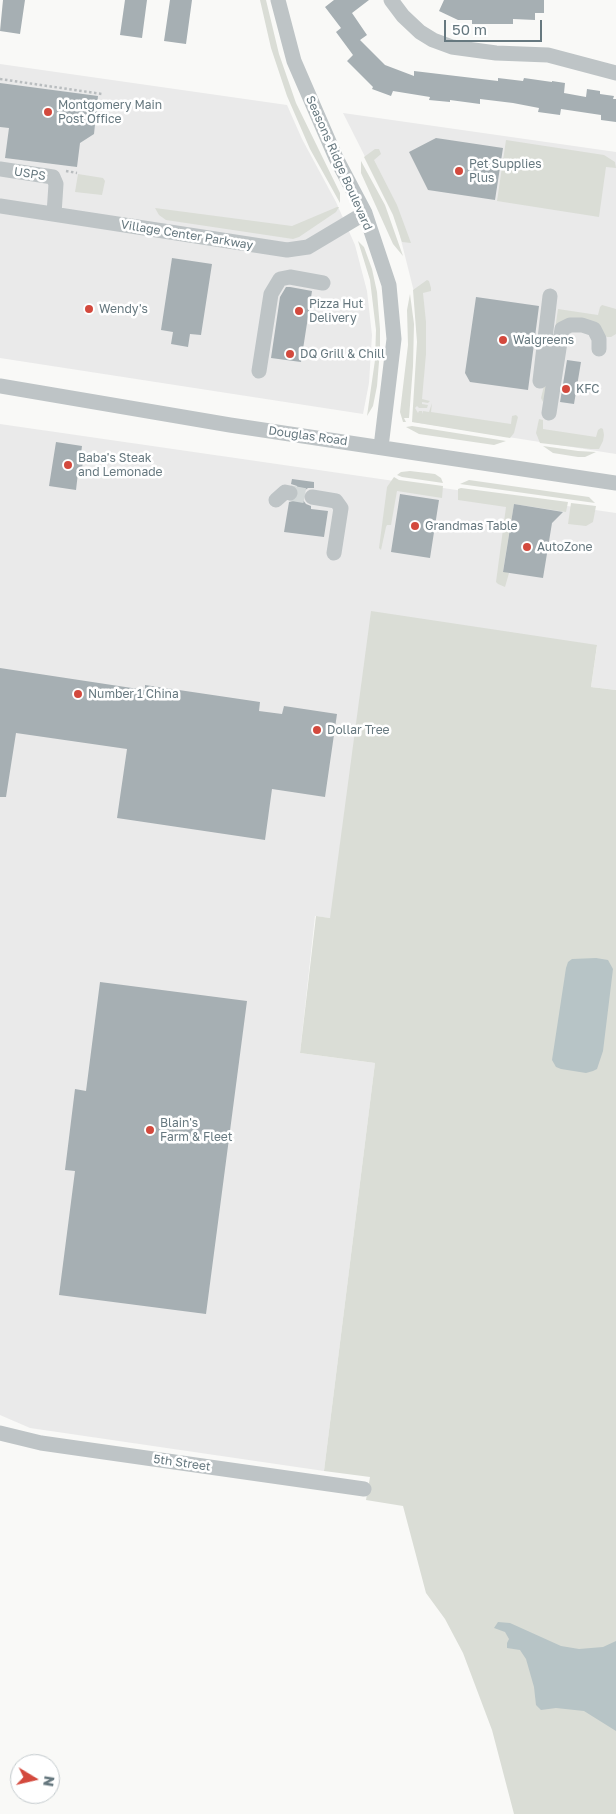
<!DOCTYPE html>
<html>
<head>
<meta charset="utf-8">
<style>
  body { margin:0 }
  #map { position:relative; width:616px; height:1814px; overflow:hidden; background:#f9f9f7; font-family:"Golos Text",sans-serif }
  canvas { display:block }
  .north { position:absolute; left:10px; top:1754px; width:50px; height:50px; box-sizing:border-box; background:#fff; border:1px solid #c2c9cc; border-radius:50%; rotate:99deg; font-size:14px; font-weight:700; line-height:20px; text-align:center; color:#66787f }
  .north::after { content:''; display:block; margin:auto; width:18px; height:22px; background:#d3493d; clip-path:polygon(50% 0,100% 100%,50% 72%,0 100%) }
  .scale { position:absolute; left:444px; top:20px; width:98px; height:22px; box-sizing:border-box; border:2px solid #66787f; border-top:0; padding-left:6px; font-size:15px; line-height:18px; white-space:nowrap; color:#66787f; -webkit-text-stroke:4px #fff; paint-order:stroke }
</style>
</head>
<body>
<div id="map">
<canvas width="616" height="1814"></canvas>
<div class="north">N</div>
<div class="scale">50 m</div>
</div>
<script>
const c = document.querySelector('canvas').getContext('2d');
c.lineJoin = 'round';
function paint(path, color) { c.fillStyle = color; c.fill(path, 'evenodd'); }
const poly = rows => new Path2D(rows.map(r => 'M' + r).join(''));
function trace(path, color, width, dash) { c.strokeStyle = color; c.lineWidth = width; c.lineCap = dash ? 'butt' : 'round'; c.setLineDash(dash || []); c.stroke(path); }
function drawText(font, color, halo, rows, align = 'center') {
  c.font = font + ' "Golos Text",sans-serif'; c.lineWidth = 5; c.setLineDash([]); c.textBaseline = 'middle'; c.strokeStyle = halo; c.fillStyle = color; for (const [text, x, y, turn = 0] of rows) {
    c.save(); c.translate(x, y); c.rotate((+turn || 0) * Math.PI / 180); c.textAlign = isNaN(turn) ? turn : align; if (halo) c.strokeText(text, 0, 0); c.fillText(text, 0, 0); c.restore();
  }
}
paint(poly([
  [0,64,287,105,302,139,336,202,355,245,367,291,372,335,369,383,363,414,0,358],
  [343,113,616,152,616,454,413,422,418,353,414,292,395,216],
  [0,424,616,513,616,690,591,687,597,646,330,918,315,916,300,1053,375,1063,324,1471,30,1428,0,1415]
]), '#eaeaea');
paint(poly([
  [260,0,266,0,279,54,296,103,340,193,340,203,310,149,287,96,271,48],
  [506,140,604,155,615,162,616,168,606,167,599,217,497,201],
  [375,149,379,149,381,154,374,160,397,205,411,243,402,242,393,215,364,157],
  [361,161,385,205,403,256,393,244,361,173],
  [78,174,103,178,105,181,102,195,75,192],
  [337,207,339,207,336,212,299,237,293,239,166,220,159,215,155,208,292,226],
  [358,241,364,247,372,269,377,292,380,329,380,350,377,386,373,406,367,416,375,360,376,330,370,280],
  [427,280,429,281,431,288,431,291,423,293,426,322,426,354,422,399,430,401,428,403,422,402,422,404,428,405,427,408,419,408,417,406,415,408,418,413,419,411,422,411,423,414,423,411,429,412,432,403,431,412,511,424,512,416,516,415,518,417,514,433,510,438,412,422,417,342,413,290],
  [410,294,414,324,413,366,409,418,404,418,406,422,403,422,400,412,408,345,407,310],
  [602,305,616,309,616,334,611,337,607,337,568,318,543,402,541,398,551,357,558,309,598,315,600,307],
  [539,419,543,420,543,429,596,437,598,430,601,428,603,429,604,435,603,441,599,449,591,449,540,443,536,433],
  [412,426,506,441,494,445,419,434,406,427],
  [543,446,578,451,596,452,585,457,578,457,553,453],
  [410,471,435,474,441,478,443,483,402,477,397,475,401,472],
  [394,477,399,480,443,486,442,498,397,491,391,525,387,525,386,527,381,550,379,548,387,487],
  [469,480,589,497,595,503,460,484],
  [461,488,568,502,566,512,514,504,503,571,509,573,505,587,498,584,496,582,506,507,458,500,458,489],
  [571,503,596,506,593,522,586,526,568,524],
  [371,611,597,645,591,687,616,690,616,1814,514,1814,492,1730,463,1653,445,1619,426,1593,403,1506,366,1500,370,1477,324,1471,375,1063,300,1053,316,916,330,918]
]), '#daddd6');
paint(poly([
  [596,958,608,960,613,969,603,1051,597,1069,593,1071,586,1073,561,1069,556,1067,552,1060,566,968,568,962,572,959],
  [498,1622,510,1623,561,1646,579,1649,603,1647,616,1641,616,1731,584,1711,556,1708,541,1710,536,1705,534,1687,526,1659,520,1650,507,1648,507,1643,509,1639,505,1632,494,1628]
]), '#b7c4c6');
paint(poly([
  [3,0,25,0,20,34,0,31],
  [125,0,147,0,142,38,120,35],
  [170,0,192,0,186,44,164,41],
  [334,0,369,0,352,13,367,35,360,40,385,65,414,76,414,71,498,81,498,78,523,81,524,78,552,82,552,81,565,83,564,93,586,97,587,89,600,91,600,94,614,96,613,99,616,99,616,122,601,120,601,115,561,109,560,115,538,112,539,108,513,103,480,99,480,104,450,100,450,102,429,100,430,97,393,91,391,96,372,89,373,87,347,61,353,55,336,32,341,28,325,7],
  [444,0,544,0,544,13,535,13,535,20,513,19,513,24,472,24,472,20,458,20,439,11],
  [0,83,98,96,94,134,80,143,77,167,5,158,9,128,0,127],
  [436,138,503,148,495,200,428,190,409,152],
  [172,258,212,264,201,335,190,334,188,347,171,344,173,332,161,330],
  [286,287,290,287,312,291,301,362,271,358,280,297],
  [476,297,539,306,528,390,470,382,465,373],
  [567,360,581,362,574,404,560,402],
  [56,442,82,446,80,461,83,462,82,468,82,473,78,473,76,490,49,486],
  [292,479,314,482,314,488,308,488,304,491,303,500,306,504,311,506,311,509,328,511,324,537,284,532,289,502,297,500,299,494,297,486,291,484],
  [400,494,439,500,430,558,391,552],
  [514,504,563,512,552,523,543,578,503,572],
  [0,668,145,690,145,685,260,702,259,711,282,714,284,706,337,714,325,797,272,789,265,840,117,818,127,749,16,733,6,797,0,797],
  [100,982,247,1001,206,1314,59,1295,75,1171,65,1170,75,1089,86,1091]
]), '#a6afb3');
trace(poly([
  [290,493,312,497]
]), '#d4d9d9', 15, [15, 8]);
trace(poly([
  [0,79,102,94],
  [66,171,77,173]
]), '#b9bdbf', 2.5, [2.5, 2.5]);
trace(poly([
  [278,0,294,61,336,158,365,213,389,285,394,339,381,447],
  [391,0,403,16,420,32,433,40,452,47,496,53,548,55,616,73],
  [0,169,53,177,56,184,54,214],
  [0,206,287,250,308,247,365,213],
  [259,371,271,294,280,279,290,277,323,283],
  [540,381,550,296],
  [0,386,230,425,616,483],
  [549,413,562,329,570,325,582,325,594,329,599,339,599,349],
  [312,497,336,501,341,508,334,553],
  [276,500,285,492,290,493],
  [0,1433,41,1443,364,1489]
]), '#bec4c6', 15);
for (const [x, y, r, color] of [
  [48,112,5,"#d3493d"],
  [459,171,5,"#d3493d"],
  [89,309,5,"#d3493d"],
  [299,311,5,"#d3493d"],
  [503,340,5,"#d3493d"],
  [290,354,5,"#d3493d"],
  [566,389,5,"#d3493d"],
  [68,465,5,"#d3493d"],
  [415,526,5,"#d3493d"],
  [527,547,5,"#d3493d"],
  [78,694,5,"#d3493d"],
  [317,730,5,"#d3493d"],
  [150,1130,5,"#d3493d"]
]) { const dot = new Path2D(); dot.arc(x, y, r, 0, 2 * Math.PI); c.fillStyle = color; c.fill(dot); trace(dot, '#fff', 2); }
drawText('12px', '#66787f', '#fff', [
  ["Montgomery Main",58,105],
  ["Post Office",58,119],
  ["Pet Supplies",469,164],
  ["Plus",469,178],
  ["Pizza Hut",309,304],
  ["Delivery",309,318],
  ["Wendy's",99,309],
  ["Walgreens",513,340],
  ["DQ Grill & Chill",300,354],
  ["KFC",576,389],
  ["Baba's Steak",78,458],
  ["and Lemonade",78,472],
  ["Grandmas Table",425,526],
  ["AutoZone",537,547],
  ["Number 1 China",88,694],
  ["Dollar Tree",327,730],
  ["Blain's",160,1123],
  ["Farm & Fleet",160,1137]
], 'left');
drawText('12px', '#66787f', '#fff', [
  ["Seasons Ridge Boulevard",339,163,66],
  ["USPS",30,174,9],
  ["Village Center Parkway",187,235,9],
  ["Douglas Road",308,436,8],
  ["5th Street",182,1463,8]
]);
</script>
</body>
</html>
